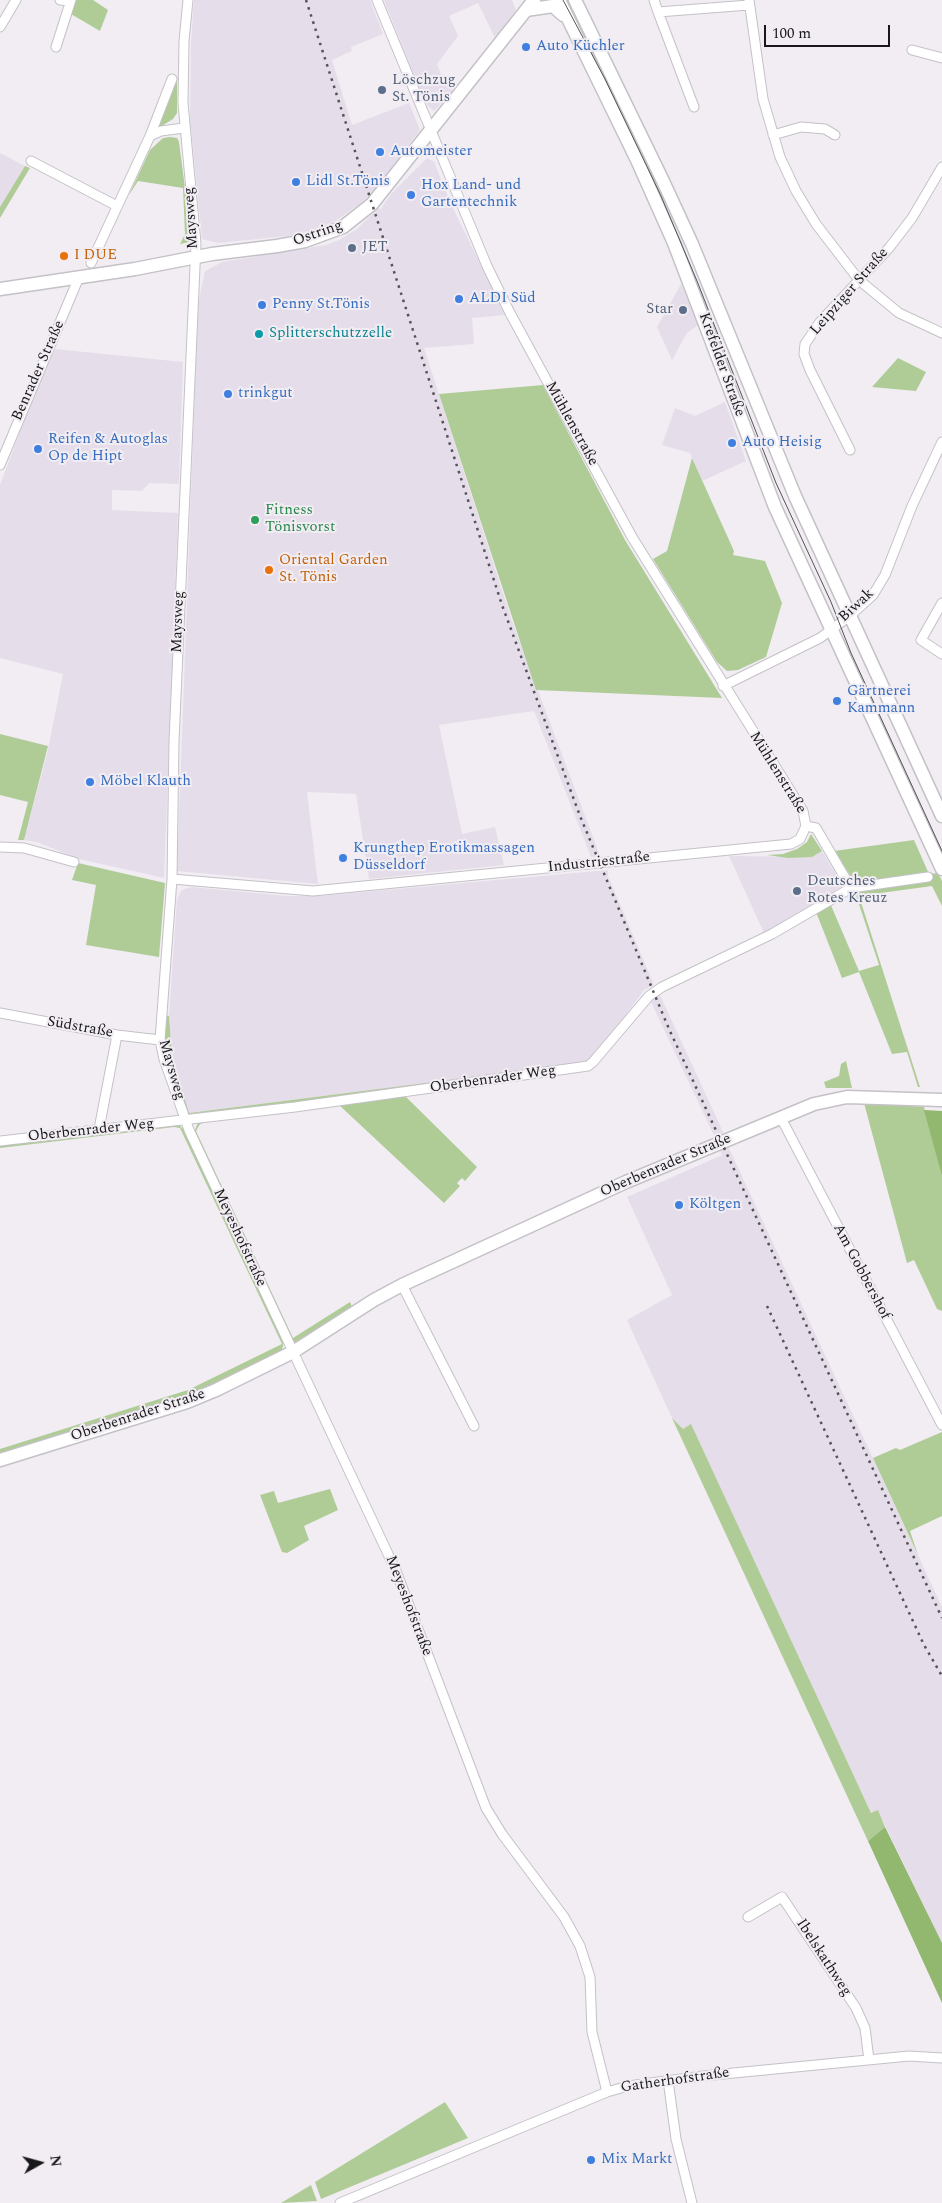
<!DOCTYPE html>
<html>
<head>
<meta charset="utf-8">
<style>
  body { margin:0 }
  #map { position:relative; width:942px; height:2203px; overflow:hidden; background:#f1edf3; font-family:Spectral,serif }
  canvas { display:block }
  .north { position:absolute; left:15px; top:2138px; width:50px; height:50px; -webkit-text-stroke:4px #f1edf3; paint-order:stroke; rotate:83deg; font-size:14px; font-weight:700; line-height:20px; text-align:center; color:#181719 }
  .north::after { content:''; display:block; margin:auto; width:18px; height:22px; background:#181719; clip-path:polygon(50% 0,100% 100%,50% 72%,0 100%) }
  .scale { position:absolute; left:764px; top:25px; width:126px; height:22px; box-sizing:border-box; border:2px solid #181719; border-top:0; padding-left:6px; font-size:15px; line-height:18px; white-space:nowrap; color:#181719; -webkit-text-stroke:4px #f1edf3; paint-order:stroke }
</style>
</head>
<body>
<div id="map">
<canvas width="942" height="2203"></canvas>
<div class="north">N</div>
<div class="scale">100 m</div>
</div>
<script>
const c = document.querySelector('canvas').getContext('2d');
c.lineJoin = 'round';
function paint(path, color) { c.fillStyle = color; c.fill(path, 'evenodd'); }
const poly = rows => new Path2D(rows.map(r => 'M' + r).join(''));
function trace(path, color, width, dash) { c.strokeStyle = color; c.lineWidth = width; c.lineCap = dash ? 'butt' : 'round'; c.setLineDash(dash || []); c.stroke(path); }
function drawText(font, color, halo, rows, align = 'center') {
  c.font = font + ' Spectral,serif'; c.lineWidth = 4; c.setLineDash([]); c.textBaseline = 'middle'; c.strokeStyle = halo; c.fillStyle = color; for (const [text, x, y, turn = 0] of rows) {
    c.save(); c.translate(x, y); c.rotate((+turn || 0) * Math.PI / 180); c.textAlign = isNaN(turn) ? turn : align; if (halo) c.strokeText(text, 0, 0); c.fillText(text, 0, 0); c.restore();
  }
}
paint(poly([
  [194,0,370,0,383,34,351,47,352,51,332,60,352,125,409,103,420,130,374,191,361,203,337,220,313,230,288,236,218,243,202,239,190,118,191,43],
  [384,0,512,0,516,10,495,38,478,3,449,16,458,36,437,64,445,85,453,91,434,111,428,106,419,87],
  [0,153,25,166,0,207],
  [427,158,434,162,451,204,505,315,472,318,474,344,424,348,512,621,600,856,591,857,534,711,439,725,462,834,495,827,504,865,369,879,356,794,307,792,318,884,177,871,198,304,205,271,222,262,326,245,339,240,357,229,379,207,380,210,391,194],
  [681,284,698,325,687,333,672,360,657,327],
  [55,349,183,362,179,484,149,483,142,491,112,490,112,510,178,513,164,878,79,859,37,842,24,840,47,754,63,674,0,658,0,485,33,397],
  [725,402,746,461,702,481,690,453,662,445,675,408,695,416],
  [822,851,843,886,764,933,729,856,812,857],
  [608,870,608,876,654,985,644,990,591,1062,189,1113,172,1055,169,1016,177,899,182,890,191,887,287,896,319,896],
  [659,993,724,1134,715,1138,651,1002],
  [727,1144,942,1607,942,1943,878,1811,871,1813,691,1425,683,1429,672,1418,627,1320,672,1295,627,1197,722,1155,719,1148]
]), '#e5deea');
paint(poly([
  [76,0,93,0,108,10,100,31,71,14],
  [177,78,177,113,173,119,160,127,160,120],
  [170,137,177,138,179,142,188,211,189,242,180,244,185,234,183,188,138,181,129,195,150,150,163,138],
  [25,166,30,168,0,218,0,207],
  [898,358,926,372,916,391,872,387],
  [543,385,625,540,722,698,536,690,439,394],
  [692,458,734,551,733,555,765,561,782,603,766,657,738,670,727,671,717,662,653,559,667,551],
  [0,734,48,746,24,840,18,840,28,802,0,795],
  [811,834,822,851,812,857,788,858,767,855,783,854,797,849,807,842],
  [914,840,929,874,938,873,942,881,942,906,932,886,859,896,920,1087,918,1087,907,1052,892,1054,859,972,842,978,816,912,830,903,859,971,879,965,855,892,871,881,857,879,850,875,834,851],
  [78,863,165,883,159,957,86,945,96,885,72,880],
  [165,1015,169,1016,172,1055,189,1113,591,1062,570,1068,194,1116,188,1114,163,1038],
  [846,1061,852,1088,826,1088,824,1082,839,1076,841,1064],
  [404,1095,477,1167,465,1181,462,1178,457,1183,460,1186,444,1203,338,1104],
  [864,1103,924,1107,942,1177,942,1311,937,1309,914,1260,907,1263],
  [294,1110,206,1122,200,1124,196,1131,293,1338,350,1302,353,1309,304,1341,295,1342,291,1339,194,1132,198,1123,206,1120],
  [173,1124,180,1126,186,1132,284,1342,281,1353,189,1397,0,1456,0,1449,188,1390,282,1344,180,1128,174,1127,0,1148,0,1145],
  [672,1418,683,1429,691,1424,871,1813,878,1810,885,1827,868,1841],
  [942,1432,942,1516,910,1531,918,1555,873,1458,896,1448,900,1450],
  [330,1489,338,1510,304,1526,309,1540,287,1553,282,1552,260,1495,274,1491,278,1503],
  [445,2102,468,2138,321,2199,315,2182],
  [311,2185,317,2201,281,2203]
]), '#afcc97');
paint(poly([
  [924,1110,942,1111,942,1177],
  [885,1827,942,1943,942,2003,868,1841]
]), '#92b870');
const street = poly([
  [60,0,70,1],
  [188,0,184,41,183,103,196,244,174,741,172,879,160,1040,164,1059,189,1130,396,1571,486,1808,502,1834,564,1917,580,1946,590,1977,592,2032,607,2092],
  [654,0,658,12],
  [749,0,763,99,780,157,796,191,816,224,859,280,899,313,942,333],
  [0,27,16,0],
  [56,47,71,0],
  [912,50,942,58],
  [694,107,658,12,749,5],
  [773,135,801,127,825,129,835,135],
  [150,136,172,79],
  [31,161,117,206],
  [91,263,150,136,161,131,184,128],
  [850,450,810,370,804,354,805,344,820,322,889,248,912,218,942,167],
  [0,465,79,277],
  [942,603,921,640,942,654],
  [723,686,820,638,851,615,873,595,885,575,912,506,942,442],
  [806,826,816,828,851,888],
  [0,847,24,848,74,862],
  [172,879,313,891,791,844,800,839,806,826,803,811,632,537,510,313,487,266,377,0],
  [0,1013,117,1035,160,1040],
  [781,1118,942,1425],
  [99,1129,117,1035],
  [0,1141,295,1107,588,1066,593,1062,649,996,662,987,772,934,851,888,928,877],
  [402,1285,474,1426],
  [748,1917,782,1897,856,2008,865,2028,869,2060],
  [668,2080,676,2139,692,2203],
  [340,2203,607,2092,628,2086,703,2076,909,2056,942,2058]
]);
const secondary = poly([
  [559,0,637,160,674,243,775,507,942,869],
  [575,0,663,181,692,244,795,496,942,816],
  [526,10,553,6,563,15],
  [0,289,135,269,212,254,277,246,305,241,343,227,372,204,534,0],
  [0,1460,187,1402,216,1390,293,1352,374,1300,402,1285,626,1182,814,1104,847,1097,942,1100]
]);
trace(street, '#c4c1c7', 11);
trace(secondary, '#c4c1c7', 15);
trace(street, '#fff', 9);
trace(secondary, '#fff', 12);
trace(poly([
  [563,0,605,79,661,196,697,281,776,483,831,602,851,653,942,851]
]), '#555356', 1);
trace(poly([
  [306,0,502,605,580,816,669,1029,942,1618],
  [767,1306,924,1645,942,1676]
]), '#555356', 2.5, [2.5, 5]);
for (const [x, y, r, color] of [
  [526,47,5,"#3f7fe0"],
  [382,90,5,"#5c6f8a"],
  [380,152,5,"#3f7fe0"],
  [296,182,5,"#3f7fe0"],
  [411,195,5,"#3f7fe0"],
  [352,248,5,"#5c6f8a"],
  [64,256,5,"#e8710a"],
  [459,299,5,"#3f7fe0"],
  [262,305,5,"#3f7fe0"],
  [683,310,5,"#5c6f8a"],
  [259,334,5,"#0f9aa8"],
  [228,394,5,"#3f7fe0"],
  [732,443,5,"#3f7fe0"],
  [38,449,5,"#3f7fe0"],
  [255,520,5,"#2e9e5b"],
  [269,570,5,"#e8710a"],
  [837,701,5,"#3f7fe0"],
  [90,782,5,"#3f7fe0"],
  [343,858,5,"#3f7fe0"],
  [797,891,5,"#5c6f8a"],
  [679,1205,5,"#3f7fe0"],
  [591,2160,5,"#3f7fe0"]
]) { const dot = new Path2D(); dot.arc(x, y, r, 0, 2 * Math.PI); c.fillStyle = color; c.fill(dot); trace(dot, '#f1edf3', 2); }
drawText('15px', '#366cbe', '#f1edf3', [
  ["Auto Küchler",536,47],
  ["Automeister",390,152],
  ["Lidl St.Tönis",306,182],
  ["Hox Land- und",421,186],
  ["Gartentechnik",421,203],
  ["ALDI Süd",469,299],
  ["Penny St.Tönis",272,305],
  ["trinkgut",238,394],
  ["Reifen & Autoglas",48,440],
  ["Op de Hipt",48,457],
  ["Auto Heisig",742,443],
  ["Gärtnerei",847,692],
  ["Kammann",847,709],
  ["Möbel Klauth",100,782],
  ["Krungthep Erotikmassagen",353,849],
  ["Düsseldorf",353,866],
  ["Költgen",689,1205],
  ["Mix Markt",601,2160]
], 'left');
drawText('15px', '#4e5e75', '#f1edf3', [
  ["Löschzug",392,81],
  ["St. Tönis",392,98],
  ["JET",362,248],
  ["Star",673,310,"right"],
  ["Deutsches",807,882],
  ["Rotes Kreuz",807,899]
], 'left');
drawText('15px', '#181719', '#f1edf3', [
  ["Maysweg",192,218,-94],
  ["Ostring",318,234,-19],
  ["Leipziger Straße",850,292,-49],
  ["Krefelder Straße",721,365,70],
  ["Benrader Straße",39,371,-66],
  ["Mühlenstraße",571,424,61],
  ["Biwak",857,606,-43],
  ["Maysweg",179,622,-88],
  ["Mühlenstraße",777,773,58],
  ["Industriestraße",599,863,-6],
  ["Südstraße",80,1028,10],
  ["Maysweg",171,1070,74],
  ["Oberbenrader Weg",493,1080,-8],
  ["Oberbenrader Weg",91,1131,-6],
  ["Oberbenrader Straße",666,1166,-23],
  ["Meyeshofstraße",239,1238,65],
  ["Am Gobbershof",861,1272,62],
  ["Oberbenrader Straße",138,1416,-18],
  ["Meyeshofstraße",408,1606,69],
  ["Ibelskathweg",823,1958,57],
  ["Gatherhofstraße",675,2081,-8]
]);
drawText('15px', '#c56008', '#f1edf3', [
  ["I DUE",74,256],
  ["Oriental Garden",279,561],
  ["St. Tönis",279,578]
], 'left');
drawText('15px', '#0d838f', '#f1edf3', [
  ["Splitterschutzzelle",269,334]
], 'left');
drawText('15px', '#27864d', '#f1edf3', [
  ["Fitness",265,511],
  ["Tönisvorst",265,528]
], 'left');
</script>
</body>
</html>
